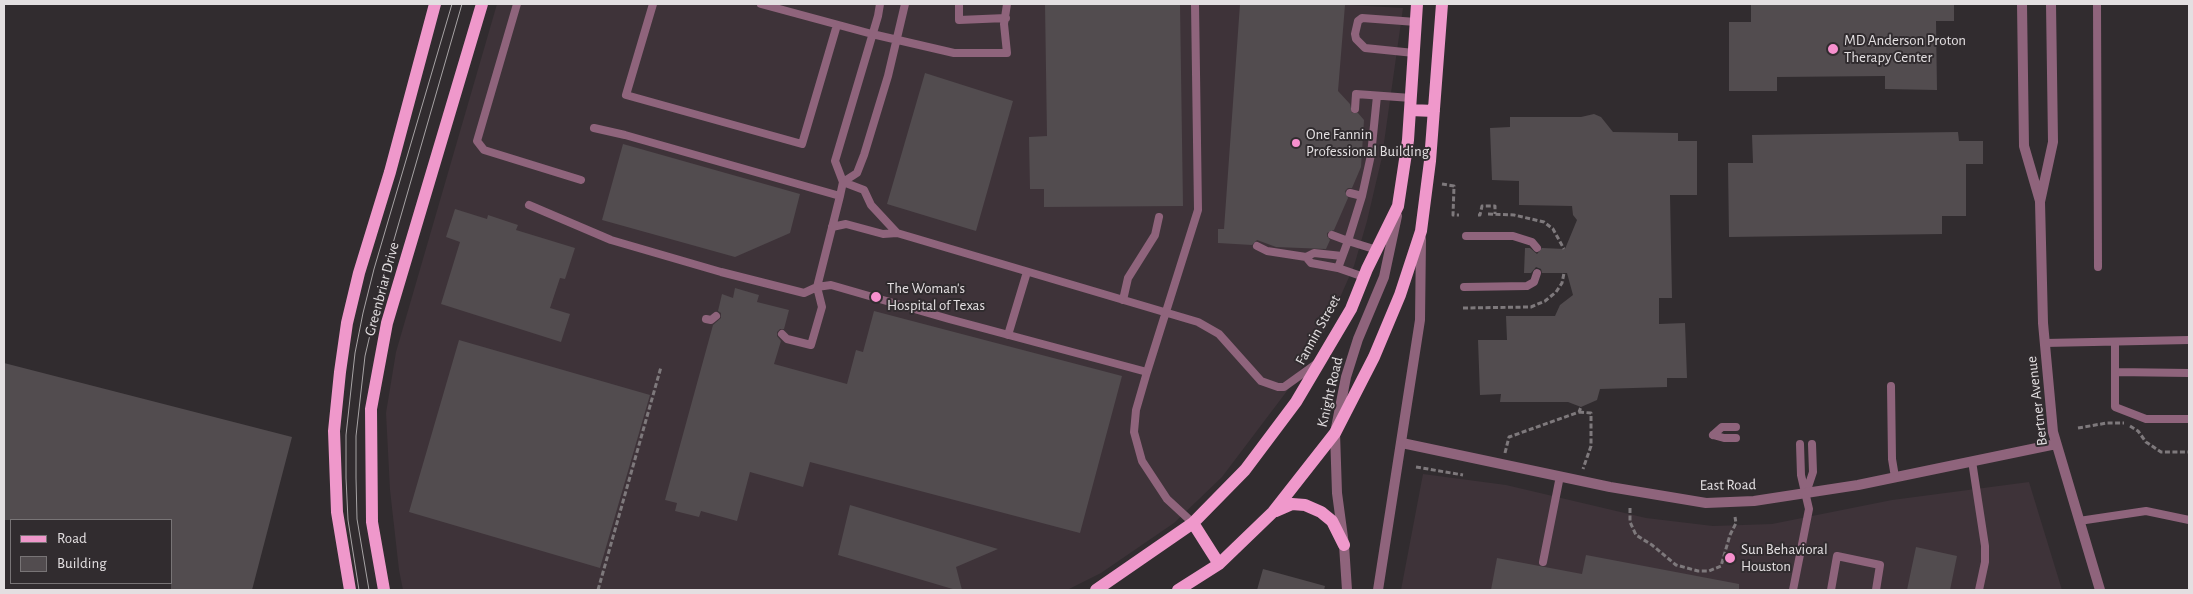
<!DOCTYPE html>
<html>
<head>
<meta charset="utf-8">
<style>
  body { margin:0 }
  #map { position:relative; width:2193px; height:594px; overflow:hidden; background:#312c2f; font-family:"Alegreya Sans",sans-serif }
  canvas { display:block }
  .frame { position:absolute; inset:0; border:5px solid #e3dfe1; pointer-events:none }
  .legend { position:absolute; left:10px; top:519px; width:162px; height:65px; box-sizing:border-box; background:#312c2f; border:1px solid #787476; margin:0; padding:6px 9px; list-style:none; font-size:15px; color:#e3dfe1 }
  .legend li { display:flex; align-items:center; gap:10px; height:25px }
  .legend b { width:25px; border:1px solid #787476 }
</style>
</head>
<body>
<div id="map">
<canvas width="2193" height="594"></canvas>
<div class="frame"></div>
<ul class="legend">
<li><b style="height:6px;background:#ef98cb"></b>Road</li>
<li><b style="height:14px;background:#524c4f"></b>Building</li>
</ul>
</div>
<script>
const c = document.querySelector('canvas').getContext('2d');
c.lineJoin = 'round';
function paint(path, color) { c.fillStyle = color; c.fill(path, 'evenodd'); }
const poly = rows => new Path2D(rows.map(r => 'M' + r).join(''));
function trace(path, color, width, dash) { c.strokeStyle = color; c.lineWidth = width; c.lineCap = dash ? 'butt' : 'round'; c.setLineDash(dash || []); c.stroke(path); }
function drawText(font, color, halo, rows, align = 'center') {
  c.font = font + ' "Alegreya Sans",sans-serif'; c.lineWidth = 4; c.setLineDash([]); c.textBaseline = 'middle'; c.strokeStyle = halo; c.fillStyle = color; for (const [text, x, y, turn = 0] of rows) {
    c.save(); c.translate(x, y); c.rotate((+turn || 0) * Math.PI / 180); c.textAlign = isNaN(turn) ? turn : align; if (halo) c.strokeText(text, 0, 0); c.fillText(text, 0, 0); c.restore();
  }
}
paint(poly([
  [497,4,1333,4,1403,8,1382,157,1367,221,1354,266,1326,329,1287,391,1222,477,1174,523,1101,573,1067,590,403,590,399,570,390,490,386,413,396,352],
  [1423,474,1506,485,1646,518,1713,526,1772,524,1892,500,2029,482,2062,590,1401,590]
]), '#3e3339');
paint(poly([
  [1045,4,1180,4,1183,206,1044,207,1044,189,1030,189,1029,137,1047,136],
  [1240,4,1345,5,1338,91,1350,104,1352,113,1358,113,1364,120,1361,167,1352,188,1348,188,1345,191,1348,198,1334,230,1327,233,1327,236,1330,240,1326,249,1276,247,1257,240,1252,245,1218,243,1218,229,1224,229],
  [1751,4,1954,4,1954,21,1936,21,1937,90,1885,89,1885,76,1777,77,1777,91,1729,91,1729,22,1751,22],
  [925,73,1013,101,976,231,887,204],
  [1594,114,1601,117,1613,132,1678,133,1678,141,1697,141,1697,195,1670,195,1672,298,1659,298,1659,324,1685,323,1687,378,1667,378,1667,387,1600,389,1597,400,1581,407,1568,402,1500,402,1501,394,1480,395,1478,340,1507,340,1506,316,1555,316,1560,305,1573,295,1567,273,1542,273,1541,269,1536,267,1531,273,1524,273,1525,248,1530,248,1537,254,1542,248,1565,249,1577,220,1573,215,1572,206,1519,205,1519,181,1492,180,1490,128,1510,127,1510,117,1581,117],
  [1958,132,1959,141,1983,141,1983,164,1966,164,1966,216,1942,216,1942,234,1729,237,1728,163,1753,163,1752,135],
  [623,144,800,194,790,233,735,257,602,220],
  [455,209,487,219,488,215,518,225,516,230,575,248,565,279,560,278,550,308,570,314,561,342,441,304,460,242,446,237],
  [735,288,759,295,757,302,789,310,784,329,780,329,777,332,777,336,781,341,774,364,847,384,856,350,863,352,874,311,1122,376,1080,533,810,462,803,487,750,472,737,521,701,511,699,517,675,511,677,503,665,500,713,325,721,318,721,313,718,311,722,294,733,298],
  [459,340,650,395,600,568,409,512],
  [4,363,292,437,252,590,171,590,171,520,4,520],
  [850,505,998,549,956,567,962,590,956,590,838,555],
  [1916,547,1957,556,1950,590,1907,590],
  [1586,555,1739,584,1739,590,1491,590,1497,558,1582,574],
  [1263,569,1325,586,1324,590,1257,590]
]), '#524c4f');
trace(poly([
  [1442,184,1454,186,1453,215,1459,215],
  [1488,214,1514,215,1544,222,1553,229,1564,249],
  [1478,215,1480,215,1482,206,1495,206,1495,214],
  [1463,308,1531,307,1545,301,1556,292,1562,283,1564,273],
  [1579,412,1591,413,1591,446,1583,469],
  [2130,426,2138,431,2146,442,2161,452,2189,452],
  [2078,428,2107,423,2124,423],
  [1505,453,1509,437,1579,412,1581,407],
  [1416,467,1463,475],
  [1630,508,1630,522,1636,535,1652,545,1676,565,1698,571,1709,571,1721,566,1730,535,1736,523,1735,517],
  [598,590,661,367]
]), '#7e797c', 3, [5, 2.5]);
trace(poly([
  [517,4,477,141,484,150,581,180],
  [653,4,626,95,802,144,837,25],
  [761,4,872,34,954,53,1007,53,1004,24,1007,4],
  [959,4,959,20,1006,18],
  [2097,4,2098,267],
  [1414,53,1365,48,1356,39,1355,34,1358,21,1362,18,1416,22],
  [1355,109,1356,94,1411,98],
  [594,128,625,135,840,196,817,287,822,307,811,345,787,339,782,334],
  [843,182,857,173,864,155,888,76,905,4],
  [843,182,864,190,871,205,897,233],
  [1350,193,1362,196],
  [840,196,843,182,835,161,878,16,880,4],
  [529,205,611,240,721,272,804,293,817,287,831,285,949,319,1147,372,1136,410,1134,432,1142,461,1167,499,1193,523],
  [832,227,846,224,883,234,897,233,914,238,1198,322,1219,334,1261,381,1278,387,1284,387,1316,364],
  [1332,235,1348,241,1338,268],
  [1466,236,1513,236,1532,242,1537,248],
  [1257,246,1267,251,1306,257,1314,253,1342,256],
  [1377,250,1348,241,1362,196,1371,155,1377,96],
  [1306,257,1311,263,1338,268,1364,277],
  [1464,287,1527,286,1534,282,1537,273],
  [1123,300,1128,278,1155,235,1159,217],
  [706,319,711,320,716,316],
  [1008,335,1027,272],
  [2115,342,2115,407,2146,419,2189,419],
  [2045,343,2189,340],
  [1147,372,1198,210,1195,4],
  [2115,372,2189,373],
  [1891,386,1892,459,1895,477],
  [1713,435,1722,427,1736,427],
  [1713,435,1724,438,1736,438],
  [1972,461,1985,546,1985,562,1979,590],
  [1806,493,1813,472,1812,444],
  [2079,521,2146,511,2189,520],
  [1543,562,1560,476],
  [1793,590,1809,509,1801,475,1800,444],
  [1831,590,1837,556,1880,565,1876,590]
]), '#8f647c', 8);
trace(poly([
  [2022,4,2024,146,2040,201],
  [2051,4,2053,142,2040,202,2043,323,2053,432,2100,590],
  [1402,443,1610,487,1706,503,1754,501,1858,485,2056,444]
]), '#8f647c', 10);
trace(poly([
  [1347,590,1344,545,1337,493,1335,433,1346,377,1358,339,1384,277,1397,216],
  [1378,590,1420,320,1421,239]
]), '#8f647c', 10);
trace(poly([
  [1410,110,1434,111],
  [1276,511,1292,504,1305,505,1321,512,1332,521,1344,545],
  [1193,523,1219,564],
  [350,590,337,512,334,431,340,372,347,323,359,273,390,172,435,4],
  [384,590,372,522,371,409,387,323,482,4],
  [1096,590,1193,523,1245,470,1296,402,1351,309,1367,269,1398,206,1408,140,1417,4],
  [1178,590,1219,564,1273,512,1335,433,1374,357,1400,295,1421,231,1430,161,1442,4]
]), '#ef98cb', 12);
trace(poly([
  [359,590,348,520,346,478,346,435,355,353,363,313,374,269,452,4],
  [369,590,357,519,356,478,356,436,365,356,385,271,462,4]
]), '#a7a3a5', 1);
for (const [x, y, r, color] of [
  [1833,49,6,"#f790ce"],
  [1296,143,5,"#f790ce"],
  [876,297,6,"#f790ce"],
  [1730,558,6,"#f790ce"]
]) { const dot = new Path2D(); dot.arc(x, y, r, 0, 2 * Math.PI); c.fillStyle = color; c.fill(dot); trace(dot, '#312c2f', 2); }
drawText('15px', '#e3dfe1', '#312c2f', [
  ["MD Anderson Proton",1844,40],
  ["Therapy Center",1844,57],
  ["One Fannin",1306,134],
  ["Professional Building",1306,151],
  ["The Woman's",887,288],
  ["Hospital of Texas",887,305],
  ["Sun Behavioral",1741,549],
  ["Houston",1741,566]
], 'left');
drawText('15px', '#e3dfe1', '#312c2f', [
  ["Greenbriar Drive",382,289,-75],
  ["Fannin Street",1318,330,-61],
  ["Knight Road",1330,392,-77],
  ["Bertner Avenue",2037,401,-97],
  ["East Road",1728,485,-1]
]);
</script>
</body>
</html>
